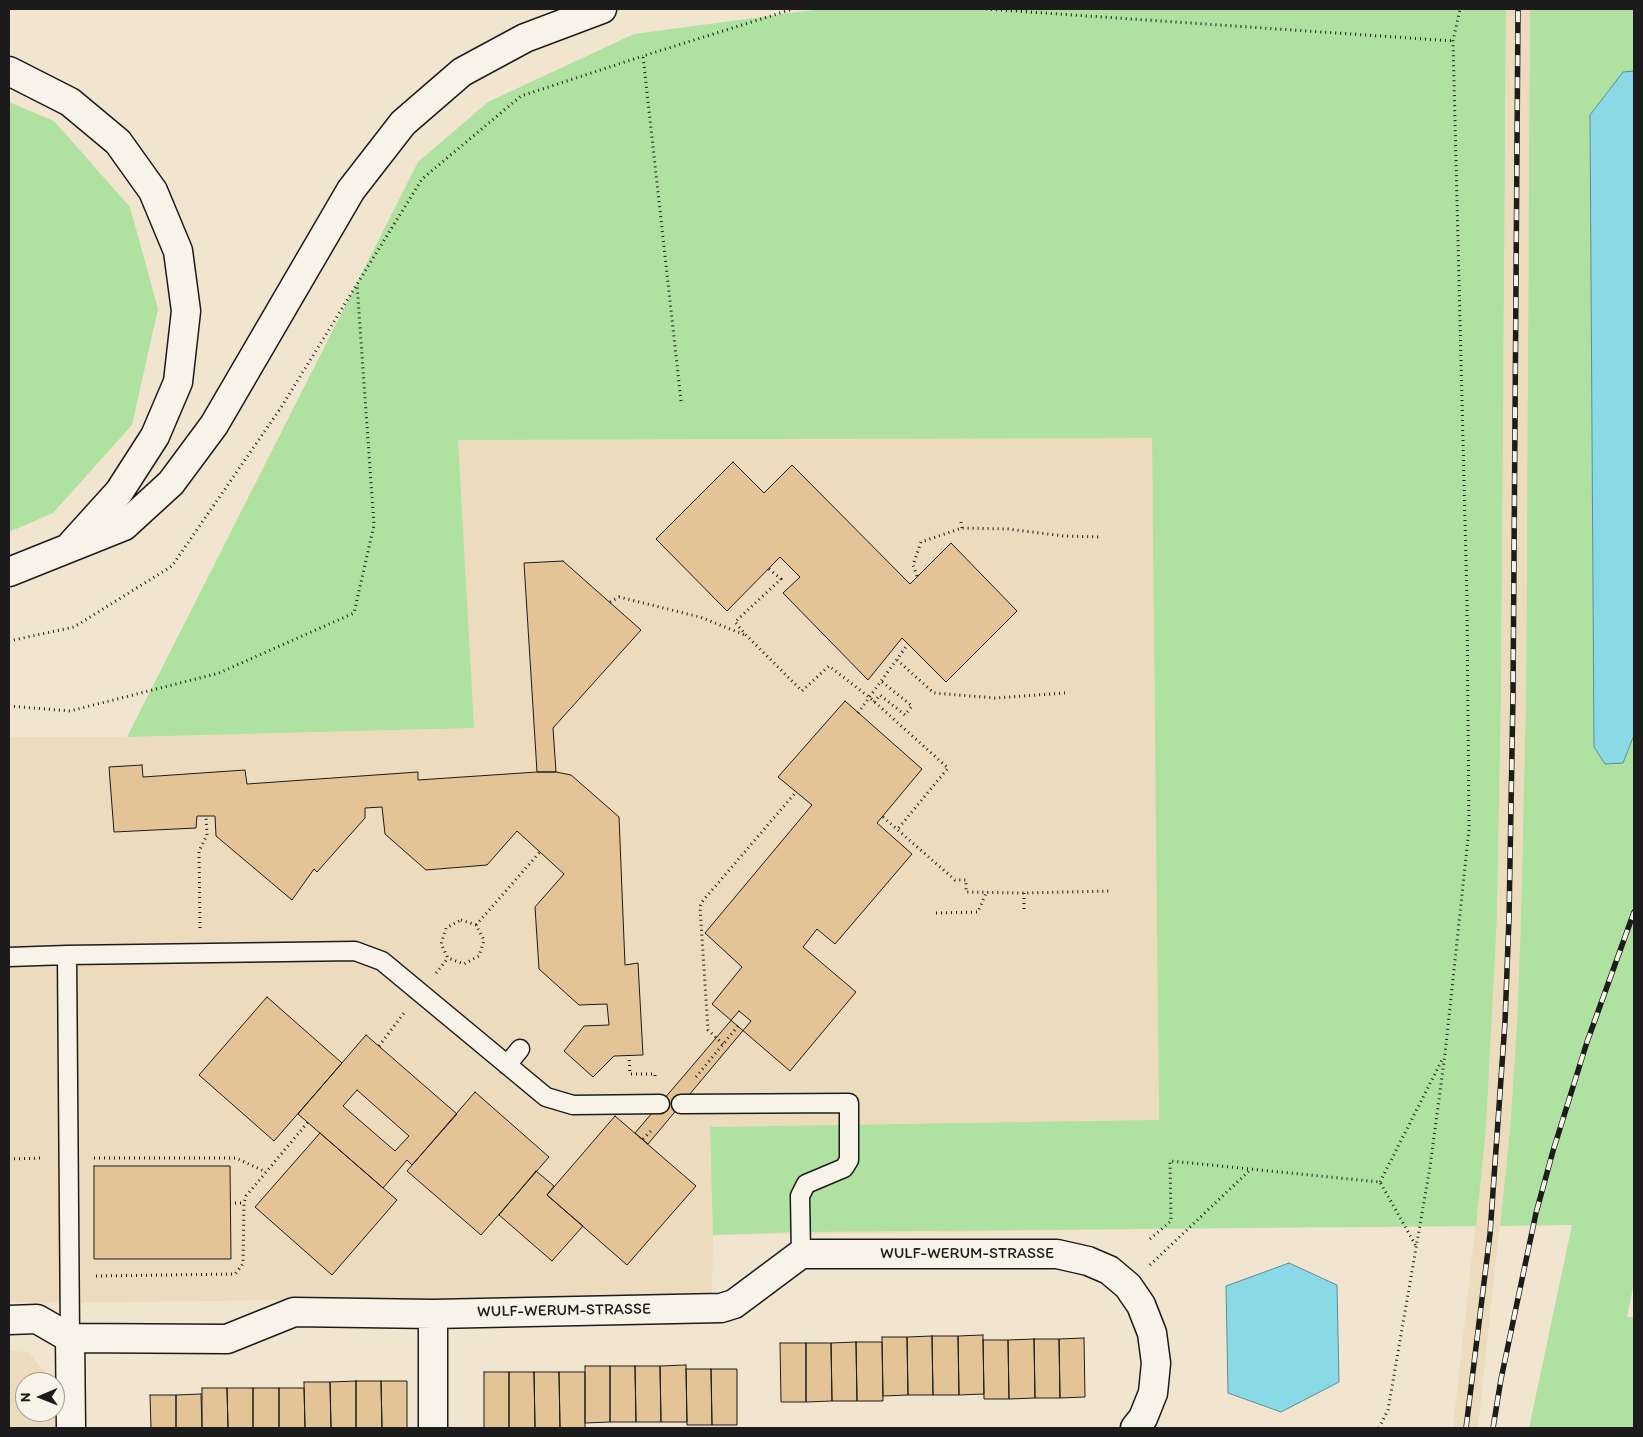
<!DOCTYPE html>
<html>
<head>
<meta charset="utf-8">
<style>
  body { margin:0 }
  #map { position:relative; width:1643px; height:1437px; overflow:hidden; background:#f1e5cf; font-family:Itim,sans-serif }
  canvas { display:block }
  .frame { position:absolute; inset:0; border:10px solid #1c1c1c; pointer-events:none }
  .north { position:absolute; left:15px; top:1372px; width:50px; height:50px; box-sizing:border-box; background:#f7f3e8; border:1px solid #9f9d96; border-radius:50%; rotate:269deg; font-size:14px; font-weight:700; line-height:20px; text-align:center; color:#1c1c1c }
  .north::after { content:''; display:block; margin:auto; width:18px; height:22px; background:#1c1c1c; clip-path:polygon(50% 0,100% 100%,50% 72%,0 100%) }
</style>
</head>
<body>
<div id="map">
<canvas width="1643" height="1437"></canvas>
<div class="frame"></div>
<div class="north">N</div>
</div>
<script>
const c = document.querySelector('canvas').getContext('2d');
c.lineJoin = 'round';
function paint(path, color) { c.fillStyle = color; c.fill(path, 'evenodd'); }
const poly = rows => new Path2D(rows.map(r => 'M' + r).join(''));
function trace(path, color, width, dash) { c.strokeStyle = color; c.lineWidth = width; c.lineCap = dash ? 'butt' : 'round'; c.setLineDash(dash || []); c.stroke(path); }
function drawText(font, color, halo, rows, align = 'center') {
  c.font = font + ' Itim,sans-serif'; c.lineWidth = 4; c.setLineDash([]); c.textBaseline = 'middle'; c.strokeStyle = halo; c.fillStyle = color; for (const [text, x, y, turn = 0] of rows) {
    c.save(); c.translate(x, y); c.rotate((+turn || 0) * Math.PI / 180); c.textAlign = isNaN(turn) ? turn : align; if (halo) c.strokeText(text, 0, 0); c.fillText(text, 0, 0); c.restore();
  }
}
paint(poly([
  [1506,9,1530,9,1526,695,1521,918,1517,1023,1510,1130,1478,1428,1453,1428,1486,1128,1497,917,1501,694],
  [1152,438,1161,1229,713,1235,712,1294,70,1303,9,1302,9,737,127,737,473,728,458,440],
  [9,1351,28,1352,54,1382,25,1382,25,1412,55,1412,55,1383,56,1428,9,1428]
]), '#eddbbe');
paint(poly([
  [821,9,1506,9,1501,694,1497,917,1486,1128,1476,1226,801,1232,713,1235,710,1127,1159,1120,1152,438,458,440,474,728,127,737,418,162,488,102,634,34],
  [1530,9,1634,9,1634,71,1623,72,1590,115,1594,747,1623,763,1634,735,1634,1283,1627,1317,1634,1317,1634,1428,1529,1428,1572,1225,1500,1226,1510,1130,1517,1023,1521,918,1526,695],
  [9,102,54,121,130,207,158,309,132,425,53,513,9,532]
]), '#afe1a1');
const water = poly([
  [1634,71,1634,735,1623,763,1605,764,1594,747,1590,115,1623,72,1634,71],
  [1289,1263,1337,1285,1339,1382,1281,1412,1228,1393,1226,1286,1289,1263]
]);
paint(water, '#8ad9e7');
trace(water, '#5e8d96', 1);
const building = poly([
  [733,462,764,493,792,465,910,584,951,543,1017,611,946,682,902,638,868,680,783,593,800,577,780,557,727,611,656,539,733,462],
  [563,561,641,630,553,728,556,772,537,772,524,563,563,561],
  [845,701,922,769,877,823,912,854,835,944,817,929,803,947,856,992,790,1071,712,1004,742,967,705,933,812,805,778,777,845,701],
  [142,765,143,777,245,770,247,784,418,772,418,780,537,772,556,772,571,775,619,817,625,965,638,963,643,1055,614,1056,593,1077,564,1051,584,1026,609,1025,607,1004,579,1005,539,969,535,907,564,874,517,831,487,865,426,870,385,834,382,807,365,808,365,818,317,872,314,869,292,900,216,836,215,816,197,816,196,828,114,832,109,767,142,765],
  [267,997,342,1063,274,1141,199,1075,267,997],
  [739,1011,751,1021,648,1144,635,1133,739,1011],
  [366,1035,457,1114,412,1165,407,1160,383,1188,298,1114,366,1035],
  [357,1090,409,1136,395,1151,343,1106,357,1090],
  [475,1092,549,1157,481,1235,407,1171,475,1092],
  [615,1116,696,1186,627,1265,547,1195,615,1116],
  [320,1133,397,1200,332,1275,255,1207,320,1133],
  [94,1166,230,1166,231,1259,94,1259,94,1166],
  [536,1171,554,1186,547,1195,583,1226,552,1261,499,1215,536,1171],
  [983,1335,984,1394,959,1395,958,1336,983,1335],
  [932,1336,933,1395,908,1395,907,1337,932,1336],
  [932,1336,958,1336,959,1395,933,1395,932,1336],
  [882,1337,907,1337,908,1395,883,1396,882,1337],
  [1084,1338,1085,1397,1060,1398,1059,1339,1084,1338],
  [1034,1339,1035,1398,1009,1399,1008,1340,1034,1339],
  [1034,1339,1059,1339,1060,1398,1035,1398,1034,1339],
  [983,1340,1008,1340,1009,1399,984,1399,983,1340],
  [856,1342,857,1401,832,1401,831,1343,856,1342],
  [856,1342,882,1342,883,1401,857,1401,856,1342],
  [780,1343,806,1343,806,1402,781,1402,780,1343],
  [806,1343,831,1343,832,1401,806,1402,806,1343],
  [686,1365,687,1422,661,1422,660,1366,686,1365],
  [585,1366,610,1366,610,1422,585,1423,585,1366],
  [610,1366,635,1366,636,1422,610,1422,610,1366],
  [635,1366,660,1366,661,1422,636,1422,635,1366],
  [686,1369,711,1369,712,1425,687,1425,686,1369],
  [711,1369,737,1369,737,1425,712,1425,711,1369],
  [484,1372,509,1372,509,1428,484,1428,484,1372],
  [509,1372,534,1372,535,1428,509,1428,509,1372],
  [534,1372,559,1372,560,1428,535,1428,534,1372],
  [559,1372,585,1372,585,1428,560,1428,559,1372],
  [356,1381,356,1428,331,1428,330,1382,356,1381],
  [356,1381,381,1381,382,1428,356,1428,356,1381],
  [381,1381,407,1381,407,1428,382,1428,381,1381],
  [304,1382,330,1382,331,1428,305,1428,304,1382],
  [202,1388,227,1388,228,1428,202,1428,202,1388],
  [227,1388,253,1388,253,1428,228,1428,227,1388],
  [253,1388,279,1388,279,1428,253,1428,253,1388],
  [279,1388,304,1388,305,1428,279,1428,279,1388],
  [201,1394,202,1428,176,1428,176,1395,201,1394],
  [150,1395,176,1395,176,1428,151,1428,150,1395]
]);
paint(building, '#e4c496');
trace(building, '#1c1c1c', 1);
const service = poly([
  [9,957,67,955],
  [507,1065,520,1049],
  [681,1104,849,1103,849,1160,844,1168,806,1184,800,1196,801,1254],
  [70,1338,67,955,355,951,382,961,546,1097,573,1105,660,1104]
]);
const minor = poly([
  [9,1320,37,1319,70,1338,227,1339,294,1312,433,1314,721,1308,734,1304,801,1254,1057,1254,1088,1261,1109,1270,1128,1286,1141,1305,1152,1333,1156,1363,1153,1393,1143,1418,1135,1428],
  [70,1338,71,1428],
  [433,1428,433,1314]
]);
const motorway = poly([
  [9,71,70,102,118,142,153,191,178,251,186,311,178,382,155,436,119,492,72,544],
  [9,572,124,526,171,483,214,425,351,190,403,123,462,72,525,38,602,9]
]);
trace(service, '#1c1c1c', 21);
trace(minor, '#1c1c1c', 31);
trace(motorway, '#1c1c1c', 31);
trace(poly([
  [986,9,1453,41],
  [681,401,643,56,793,9],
  [961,522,962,528],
  [769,569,781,579,735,622,746,635,802,691,829,666,869,697,948,768,897,830],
  [917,576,913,565,921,542,962,528,1008,529,1064,536,1102,537],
  [610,602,619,597,700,617,745,635],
  [9,641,74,627,172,566,280,409,422,179,521,96,643,56],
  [897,660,934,693,995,698,1065,693],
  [874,702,880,695,905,715,912,706,881,681],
  [9,706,70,711,219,673,354,613,374,525,357,284],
  [858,713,908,644],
  [883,817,955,880,966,880,966,892,1024,893,1110,891],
  [1024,893,1024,909],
  [936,913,978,912,986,893],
  [461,920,476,925,484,940,479,956,464,964,448,958,441,944,446,928,461,920],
  [476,925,540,852],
  [200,928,199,851,207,835,206,816],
  [436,973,448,958],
  [723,1044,708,1030,700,907,701,903,796,792],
  [379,1046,404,1013],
  [629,1055,630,1074,655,1074,655,1079],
  [696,1077,738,1026],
  [643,1139,651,1131],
  [94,1158,236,1158,266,1172],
  [9,1159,43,1158],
  [1380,1182,1443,1058],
  [230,1203,244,1203],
  [1150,1239,1171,1221,1170,1161,1380,1182,1416,1246],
  [1150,1265,1250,1170],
  [96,1276,235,1274,243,1264,244,1203,246,1196,308,1122],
  [1379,1428,1388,1410,1430,1167,1445,1054,1469,829,1467,601,1453,41,1460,9]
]), '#1c1c1c', 3, [1, 4]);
trace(service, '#f7f3e8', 18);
trace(minor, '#f7f3e8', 28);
trace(motorway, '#f7f3e8', 28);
const rail = poly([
  [1466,1428,1490,1234,1505,1022,1509,918,1513,695,1518,9],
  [1493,1428,1501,1379,1536,1213,1553,1151,1587,1042,1634,912]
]);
trace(rail, '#1c1c1c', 5.5);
trace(rail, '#f7f3e8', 4, [11]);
drawText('16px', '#1c1c1c', '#f7f3e8', [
  ["WULF-WERUM-STRASSE",967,1254],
  ["WULF-WERUM-STRASSE",564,1311,-1]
]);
</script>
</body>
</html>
